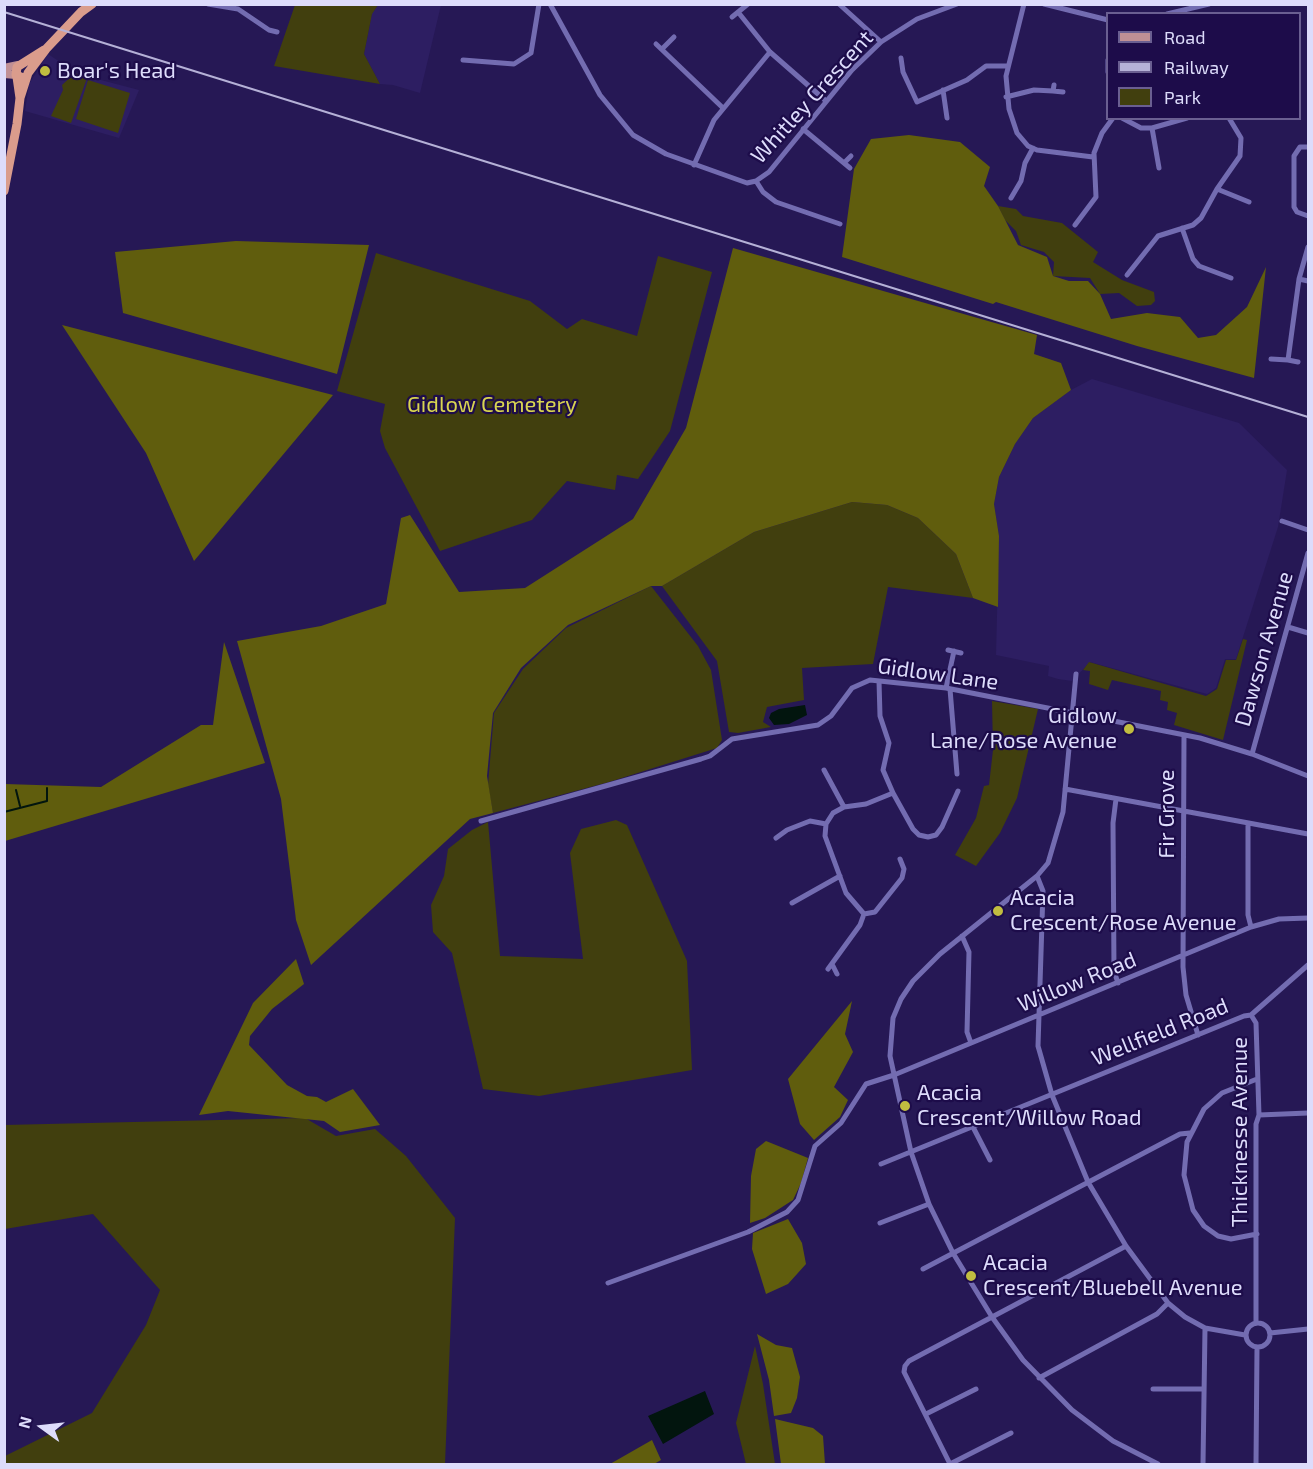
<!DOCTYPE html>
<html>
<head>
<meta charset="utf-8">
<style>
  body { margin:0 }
  #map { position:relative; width:1313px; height:1469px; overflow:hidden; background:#261855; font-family:"Exo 2",sans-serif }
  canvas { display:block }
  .frame { position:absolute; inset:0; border:6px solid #dddcfb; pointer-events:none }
  .legend { position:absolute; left:1106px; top:12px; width:195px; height:108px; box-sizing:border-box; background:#1d0c4a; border:2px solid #6a5f91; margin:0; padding:8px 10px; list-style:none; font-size:18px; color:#dddcfb }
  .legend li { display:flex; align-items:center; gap:12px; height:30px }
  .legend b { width:30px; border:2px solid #6a5f91 }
  .north { position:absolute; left:12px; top:1397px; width:60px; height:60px; -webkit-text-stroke:4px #1d0c4a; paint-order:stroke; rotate:285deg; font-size:16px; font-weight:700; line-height:24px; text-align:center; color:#dddcfb }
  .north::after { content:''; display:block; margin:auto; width:21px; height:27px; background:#dddcfb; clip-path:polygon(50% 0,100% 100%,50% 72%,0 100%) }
</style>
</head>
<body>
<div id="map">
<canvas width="1313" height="1469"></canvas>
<div class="frame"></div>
<ul class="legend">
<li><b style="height:8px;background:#c09095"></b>Road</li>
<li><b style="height:8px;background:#b5b1d7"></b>Railway</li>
<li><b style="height:16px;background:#413f0e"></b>Park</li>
</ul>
<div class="north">N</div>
</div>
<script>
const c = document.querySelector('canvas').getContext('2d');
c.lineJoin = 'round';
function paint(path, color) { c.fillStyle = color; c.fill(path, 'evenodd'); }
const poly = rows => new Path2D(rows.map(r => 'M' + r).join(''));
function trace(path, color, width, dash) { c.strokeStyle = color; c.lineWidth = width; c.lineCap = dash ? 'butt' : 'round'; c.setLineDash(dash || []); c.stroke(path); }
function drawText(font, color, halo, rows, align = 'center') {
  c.font = font + ' "Exo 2",sans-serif'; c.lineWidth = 4.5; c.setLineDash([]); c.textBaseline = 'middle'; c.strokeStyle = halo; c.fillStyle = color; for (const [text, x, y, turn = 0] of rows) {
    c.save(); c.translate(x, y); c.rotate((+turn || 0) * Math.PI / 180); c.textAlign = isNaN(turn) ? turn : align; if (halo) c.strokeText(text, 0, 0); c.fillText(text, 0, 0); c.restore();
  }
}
paint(poly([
  [378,5,441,5,420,93,393,85,380,84,364,54,372,13],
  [48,54,78,74,139,90,119,138,25,111,29,84],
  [1092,379,1239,423,1287,470,1278,527,1236,659,1225,659,1216,688,1207,694,1090,662,1072,681,1058,679,1048,676,1049,666,996,655,999,536,994,504,999,477,1015,444,1033,418,1071,390]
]), '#2d1e62');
paint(poly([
  [295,5,378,5,372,14,364,54,380,84,274,66],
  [75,73,87,78,71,123,51,116,63,90,62,85],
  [88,80,130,93,118,133,76,119],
  [998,206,1016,209,1023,216,1062,223,1098,252,1093,262,1122,280,1154,292,1155,301,1151,305,1137,306,1119,293,1100,294,1090,278,1053,276,1054,262,1044,252,1021,245,1016,231,1005,220],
  [376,253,530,301,567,329,582,319,637,336,658,256,712,272,670,431,638,479,617,475,615,490,567,481,532,520,440,551,385,448,380,431,385,404,337,391],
  [852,502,887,505,918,518,956,554,973,598,888,587,873,664,802,668,804,700,767,707,763,722,771,727,738,733,729,732,717,661,662,586,754,532],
  [651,586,698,646,711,670,722,740,717,748,609,782,493,813,488,785,494,713,523,669,566,628],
  [1243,639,1247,640,1223,740,1174,725,1177,713,1167,710,1168,702,1160,700,1161,691,1112,680,1108,690,1089,684,1090,671,1083,670,1089,662,1206,696,1217,689,1226,660,1236,660],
  [992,701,1038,709,1017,798,1000,833,976,866,955,855,976,818,984,786,989,785,993,750],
  [616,820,627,825,687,961,692,1070,539,1096,483,1089,452,953,433,932,431,905,444,876,448,849,472,830,488,822,500,956,583,959,570,853,581,829],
  [305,1118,336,1136,375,1129,406,1156,455,1218,445,1464,5,1464,5,1456,92,1413,146,1325,160,1290,93,1214,5,1229,4,1125],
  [755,1346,763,1384,775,1464,746,1464,736,1423]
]), '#413f0e');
paint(poly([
  [909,135,960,142,990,167,984,186,998,206,1018,245,1047,257,1053,276,1069,281,1088,281,1100,294,1111,319,1147,313,1180,317,1198,338,1216,335,1247,307,1266,267,1254,378,1137,346,996,302,993,304,842,257,854,169,871,139],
  [236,241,369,245,337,374,123,313,115,252],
  [733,248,1037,335,1034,354,1061,363,1071,390,1033,418,1015,444,999,477,994,504,999,536,998,607,973,598,956,554,918,518,887,505,852,502,754,532,662,586,651,586,568,625,521,668,493,713,487,776,493,813,470,819,311,965,296,920,281,799,237,641,321,626,386,604,401,518,410,515,459,592,525,588,633,519,686,428],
  [62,325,333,395,194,561,146,453],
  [224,642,265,763,5,841,5,784,101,787,201,725,213,725],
  [296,959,304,984,272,1009,250,1036,249,1045,287,1085,307,1096,317,1097,326,1102,353,1089,380,1125,340,1132,324,1121,228,1111,199,1115,253,1003],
  [852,1001,845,1034,853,1052,834,1087,848,1100,840,1117,814,1140,800,1124,788,1079],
  [766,1141,808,1158,801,1183,793,1200,765,1218,750,1223,751,1176,756,1149],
  [788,1219,802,1243,806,1264,788,1284,766,1294,752,1249,753,1233],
  [757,1334,776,1345,792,1348,800,1377,797,1398,791,1413,774,1416,769,1380],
  [775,1419,813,1428,823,1436,825,1464,781,1464],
  [652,1440,661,1460,654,1464,610,1464]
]), '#605d0d');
paint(poly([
  [805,705,807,715,789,724,774,725,769,718,771,713,779,709],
  [705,1391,714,1414,663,1444,648,1416]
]), '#02150e');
trace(poly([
  [16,790,20,806],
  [4,812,47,801,47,788]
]), '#02150e', 2);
trace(poly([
  [208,4,238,9,269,30,277,32],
  [550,4,600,95,633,135,666,154,747,183,756,181,769,172,852,70,881,42,917,19,957,4],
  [839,4,881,42],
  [1024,4,1006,76,1009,109,1017,133,1028,146,1037,150,1093,157],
  [1044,4,1108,20],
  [738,12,770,52,826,101],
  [1167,14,1209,4],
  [732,17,748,4],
  [656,44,723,108],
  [663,48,674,37],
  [901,58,903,72,917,102,967,80,986,66,1007,66],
  [463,60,514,64,528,55,531,53,539,4],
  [1108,60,1108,72],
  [1054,85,1053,91,1063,92],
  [943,90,947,118],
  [1006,97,1034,90,1053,91],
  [1122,118,1141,128,1152,128,1187,118],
  [1152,128,1159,168],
  [803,129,850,168],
  [1308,147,1300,147,1294,156,1294,207,1297,212,1308,216],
  [844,163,851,156],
  [694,165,714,120,770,52],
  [756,181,763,192,776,202,840,224],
  [1217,189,1249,202],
  [1011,198,1021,181,1025,163,1033,148],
  [1075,225,1096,197,1094,153,1102,133,1113,118],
  [1182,228,1193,259,1199,266,1231,278],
  [1127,275,1158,236,1193,225,1201,218,1217,189,1240,156,1241,138,1229,118],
  [1299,279,1308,281],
  [1271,359,1288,360,1299,279,1308,247],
  [1288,360,1298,362],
  [1282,521,1308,530],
  [1288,627,1308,633],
  [948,650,961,653],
  [1076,674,1063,812,1048,863,1037,876,940,954,913,981,901,999,893,1018,890,1056,911,1152,929,1204,953,1253,992,1317,1023,1360,1072,1410,1113,1441,1158,1464],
  [879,681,880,716,889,743,883,770,893,793,866,804,844,807,833,813,826,824,825,836,846,893,864,914,875,912,902,878,904,869,900,859],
  [946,688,954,651],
  [950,689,957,774],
  [1184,735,1183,967,1186,995,1198,1035],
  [1252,754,1308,553],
  [824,770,844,807],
  [1065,789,1308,834],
  [893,793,913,829,919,835,928,837,936,835,942,827,958,791],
  [1116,799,1113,823,1114,971,1118,983],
  [481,821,701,759,710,756,732,739,818,725,831,716,852,688,870,680,946,688,1200,738,1252,754,1308,776],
  [1248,825,1248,915,1251,927],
  [776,838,787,830,810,821,826,824],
  [1037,876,1043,891,1038,1046,1052,1095,1088,1182,1126,1246,1168,1303,1185,1317,1205,1328,1245,1335],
  [792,903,840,876],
  [962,936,969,952,967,1032,971,1043],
  [832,964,837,974],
  [828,969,860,925,864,914],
  [1251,1015,1256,1023,1259,1115,1256,1124,1256,1323],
  [1257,1079,1222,1093,1204,1109,1187,1142,1184,1175,1193,1210,1204,1226,1218,1236,1231,1239,1257,1234],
  [1259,1115,1308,1113],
  [973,1127,990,1160],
  [881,1164,1244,1016,1251,1015,1308,965],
  [880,1223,929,1204],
  [923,1269,1180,1134,1190,1133],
  [608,1283,748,1232,787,1212,798,1200,815,1146,841,1123,866,1084,894,1075,1251,927,1279,919,1308,918],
  '1246 1335a12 12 0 1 1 24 0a12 12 0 1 1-24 0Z',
  [1270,1333,1308,1329],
  [1039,1378,1157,1314,1168,1303],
  [1153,1389,1203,1389],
  [926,1414,976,1389],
  [1011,1433,950,1464,904,1372,905,1366,909,1361,1126,1246],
  [1203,1464,1205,1328],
  [1256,1464,1257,1348]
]), '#736cb1', 5);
trace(poly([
  [4,68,18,65],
  [4,74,16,75]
]), '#c09095', 8);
trace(poly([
  [23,78,16,75,17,67,44,50],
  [20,98,28,73,46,49,81,12,92,4],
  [4,191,17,124,20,98,17,77]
]), '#da9c8c', 9);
trace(poly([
  [4,12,1308,417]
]), '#b5b1d7', 2);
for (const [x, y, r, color] of [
  [45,71,6,"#c1bd40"],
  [1129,729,6,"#c1bd40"],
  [998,911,6,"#c1bd40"],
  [905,1106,6,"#c1bd40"],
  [971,1276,6,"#c1bd40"]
]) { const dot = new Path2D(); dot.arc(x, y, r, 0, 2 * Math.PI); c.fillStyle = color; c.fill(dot); trace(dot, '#1d0c4a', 2); }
drawText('22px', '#dddcfb', '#1d0c4a', [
  ["Boar's Head",57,71],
  ["Gidlow",1117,716,"right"],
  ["Lane/Rose Avenue",1117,741,"right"],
  ["Acacia",1010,898],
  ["Crescent/Rose Avenue",1010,923],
  ["Acacia",917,1093],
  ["Crescent/Willow Road",917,1118],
  ["Acacia",983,1263],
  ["Crescent/Bluebell Avenue",983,1288]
], 'left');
drawText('22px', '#dddcfb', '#1d0c4a', [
  ["Whitley Crescent",812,97,-48],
  ["Dawson Avenue",1264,649,-74],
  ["Gidlow Lane",938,674,8],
  ["Fir Grove",1167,814,-90],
  ["Willow Road",1077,982,-22],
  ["Wellfield Road",1160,1032,-22],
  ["Thicknesse Avenue",1240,1132,-90]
]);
drawText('22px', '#d8d451', '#1d0c4a', [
  ["Gidlow Cemetery",492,405]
]);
</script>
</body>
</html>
